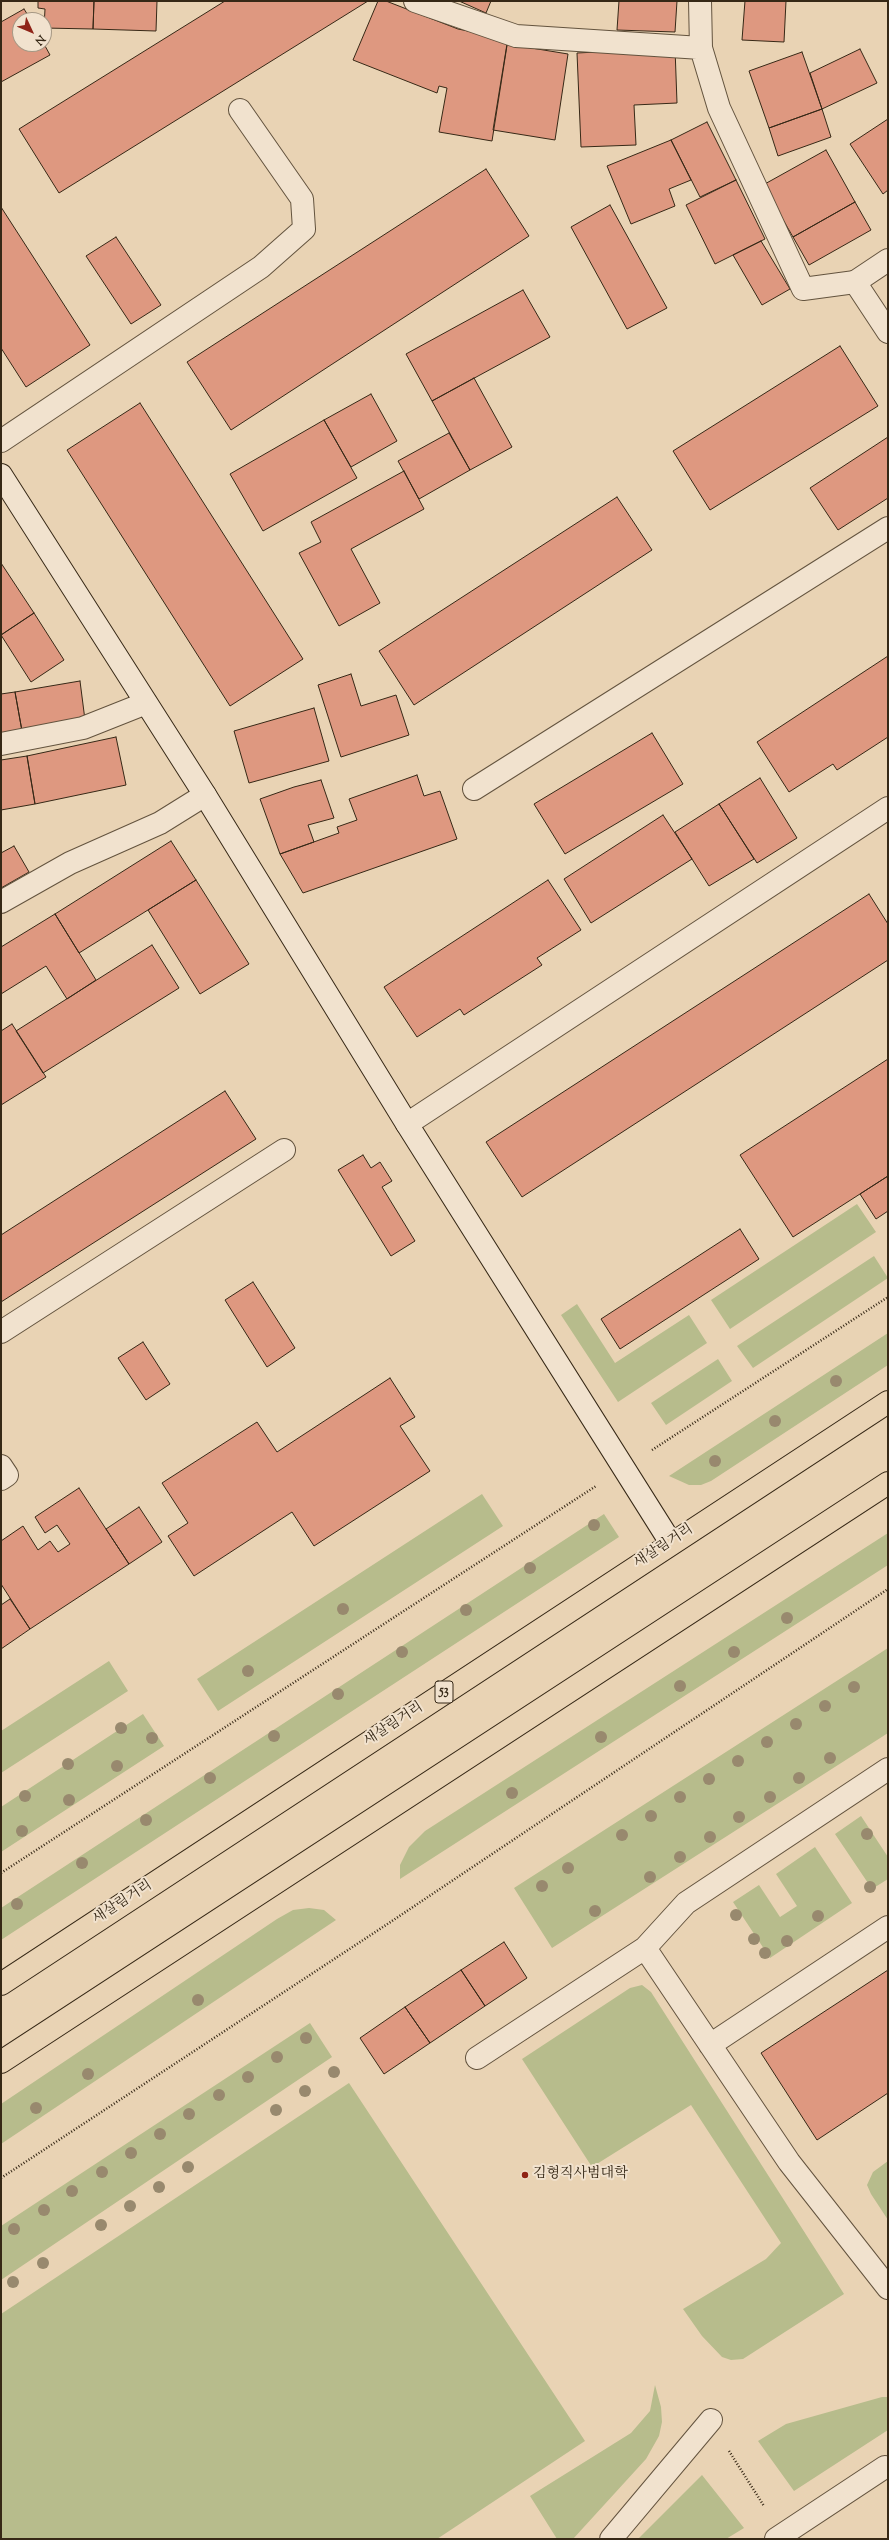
<!DOCTYPE html>
<html>
<head>
<meta charset="utf-8">
<style>
  body { margin:0 }
  #map { position:relative; width:889px; height:2540px; overflow:hidden; background:#e9d3b4; font-family:"Sorts Mill Goudy",serif }
  canvas { display:block }
  .frame { position:absolute; inset:0; border:2px solid #362816; pointer-events:none }
  .north { position:absolute; left:12px; top:12px; width:40px; height:40px; box-sizing:border-box; background:#f1e2ce; border:1px solid #a69884; border-radius:50%; rotate:134deg; font-size:11px; font-weight:700; line-height:16px; text-align:center; color:#362816 }
  .north::after { content:''; display:block; margin:auto; width:14px; height:18px; background:#8f2418; clip-path:polygon(50% 0,100% 100%,50% 72%,0 100%) }
</style>
</head>
<body>
<div id="map">
<canvas width="889" height="2540"></canvas>
<div class="frame"></div>
<div class="north">N</div>
</div>
<script>
const c = document.querySelector('canvas').getContext('2d');
c.lineJoin = 'round';
function paint(path, color) { c.fillStyle = color; c.fill(path, 'evenodd'); }
const poly = rows => new Path2D(rows.map(r => 'M' + r).join(''));
function trace(path, color, width, dash) { c.strokeStyle = color; c.lineWidth = width; c.lineCap = dash ? 'butt' : 'round'; c.setLineDash(dash || []); c.stroke(path); }
function drawText(font, color, halo, rows, align = 'center') {
  c.font = font + ' "Sorts Mill Goudy","Noto Serif KR",serif'; c.lineWidth = 4; c.setLineDash([]); c.textBaseline = 'middle'; c.strokeStyle = halo; c.fillStyle = color; for (const [text, x, y, turn = 0] of rows) {
    c.save(); c.translate(x, y); c.rotate((+turn || 0) * Math.PI / 180); c.textAlign = isNaN(turn) ? turn : align; if (halo) c.strokeText(text, 0, 0); c.fillText(text, 0, 0); c.restore();
  }
}
paint(poly([
  [857,1204,876,1232,730,1329,711,1300],
  [874,1256,888,1278,753,1368,737,1346],
  [577,1304,615,1363,689,1315,707,1343,618,1402,561,1315],
  [888,1333,888,1365,711,1481,701,1485,689,1485,669,1476],
  [718,1359,732,1381,666,1425,651,1403],
  [482,1494,503,1526,218,1711,197,1679],
  [604,1514,619,1537,1,1940,1,1908],
  [888,1533,888,1565,400,1879,400,1865,409,1847,425,1831],
  [888,1648,888,1733,552,1948,514,1888],
  [109,1661,128,1691,1,1773,1,1731],
  [143,1714,164,1746,1,1852,1,1807],
  [861,1816,888,1857,888,1879,872,1889,835,1834],
  [815,1847,852,1903,770,1958,733,1902,759,1885,780,1917,797,1906,776,1874],
  [309,1908,324,1910,336,1920,1,2144,1,2104,277,1919,293,1910],
  [642,1985,651,1992,844,2294,743,2359,731,2360,722,2357,702,2336,683,2309,766,2259,781,2243,691,2105,592,2167,522,2059,630,1988],
  [310,2023,332,2057,1,2280,1,2226],
  [349,2083,585,2441,437,2539,1,2539,1,2314],
  [888,2161,888,2220,871,2194,867,2185,873,2172],
  [655,2385,661,2407,662,2422,659,2436,646,2459,573,2539,557,2539,530,2496,631,2433,650,2411],
  [882,2397,888,2397,888,2430,794,2491,758,2441,786,2424],
  [702,2475,744,2528,726,2539,638,2539]
]), '#b7bc8c');
const building = poly([
  [38,1,94,1,93,29,44,28,45,9,38,8,38,1],
  [94,1,157,1,156,31,93,29,94,1],
  [225,1,368,1,59,193,19,129,225,1],
  [378,1,386,1,458,29,508,39,492,141,439,132,447,88,439,86,437,93,353,60,378,1],
  [459,1,491,1,486,13,459,1],
  [619,1,677,1,675,32,617,30,619,1],
  [745,1,786,1,784,42,742,40,745,1],
  [24,9,31,20,20,20,20,44,44,44,50,55,1,82,1,22,24,9],
  [507,44,568,54,555,140,493,130,507,44],
  [675,48,677,103,634,105,636,145,581,147,577,53,675,48],
  [860,49,877,83,822,109,810,73,860,49],
  [802,52,822,109,769,128,749,71,802,52],
  [822,109,831,137,778,156,769,128,822,109],
  [888,119,888,190,883,194,850,144,888,119],
  [707,122,736,180,700,197,671,140,707,122],
  [671,140,691,180,669,189,675,206,631,224,607,166,671,140],
  [826,150,855,202,793,237,763,185,826,150],
  [486,169,529,236,231,430,187,362,486,169],
  [736,180,765,239,715,264,686,205,736,180],
  [855,202,871,230,809,265,793,237,855,202],
  [610,205,667,308,627,329,571,227,610,205],
  [1,207,90,345,26,387,1,348,1,207],
  [116,237,161,305,131,324,86,256,116,237],
  [761,241,790,289,762,305,733,255,761,241],
  [523,290,550,337,432,401,406,354,523,290],
  [840,346,878,406,710,510,673,451,840,346],
  [474,378,512,447,470,470,432,401,474,378],
  [371,394,397,441,351,467,324,420,371,394],
  [140,403,303,659,230,706,67,450,140,403],
  [324,420,357,478,263,531,230,474,324,420],
  [449,433,470,470,419,499,398,461,449,433],
  [888,437,888,498,838,530,810,488,888,437],
  [404,471,424,509,351,549,380,603,339,626,299,553,321,542,311,522,404,471],
  [617,497,652,550,414,705,379,651,617,497],
  [1,563,34,613,1,635,1,563],
  [34,613,64,660,31,682,1,635,34,613],
  [888,656,888,737,837,770,833,764,789,792,757,742,888,656],
  [351,674,361,706,396,695,409,735,341,757,318,685,351,674],
  [80,681,85,720,22,731,15,692,80,681],
  [15,692,22,731,1,733,1,694,15,692],
  [314,708,329,761,249,783,234,731,314,708],
  [652,733,683,784,565,854,534,804,652,733],
  [116,737,126,785,35,804,27,756,116,737],
  [27,756,35,804,1,810,1,760,27,756],
  [417,775,424,796,440,791,457,839,303,893,280,854,339,833,337,827,357,820,349,799,417,775],
  [760,778,797,838,757,863,719,804,760,778],
  [321,780,334,818,308,825,314,842,280,854,260,799,294,787,321,780],
  [719,804,754,859,709,886,675,832,719,804],
  [663,815,692,859,591,923,564,879,663,815],
  [171,841,196,880,79,953,55,914,171,841],
  [14,846,29,872,1,888,1,853,14,846],
  [196,880,249,964,200,994,148,910,196,880],
  [548,880,581,930,537,958,542,965,464,1015,460,1009,417,1037,384,987,548,880],
  [869,894,888,924,888,960,522,1197,486,1142,869,894],
  [55,914,96,980,67,999,46,966,1,994,1,947,55,914],
  [152,945,179,988,43,1073,16,1031,152,945],
  [12,1024,46,1077,1,1105,1,1031,12,1024],
  [888,1059,888,1176,793,1237,740,1155,888,1059],
  [225,1091,256,1139,1,1302,1,1235,225,1091],
  [363,1155,371,1168,380,1162,392,1181,382,1187,415,1241,391,1256,338,1170,363,1155],
  [888,1176,888,1211,876,1219,860,1194,888,1176],
  [740,1229,759,1259,620,1349,601,1319,740,1229],
  [253,1282,295,1348,267,1367,225,1300,253,1282],
  [143,1342,170,1384,146,1400,118,1358,143,1342],
  [390,1378,415,1417,400,1426,430,1471,314,1546,292,1512,194,1576,168,1536,188,1523,162,1483,257,1422,277,1452,390,1378],
  [79,1488,129,1564,30,1629,1,1584,1,1541,23,1526,38,1550,50,1541,58,1552,70,1544,57,1525,45,1533,35,1517,79,1488],
  [139,1507,162,1542,129,1564,106,1529,139,1507],
  [10,1599,30,1629,1,1649,1,1605,10,1599],
  [504,1942,527,1978,485,2006,461,1970,504,1942],
  [461,1970,485,2006,430,2043,405,2007,461,1970],
  [888,1970,888,2093,817,2140,761,2053,888,1970],
  [405,2007,430,2043,384,2074,360,2038,405,2007]
]);
paint(building, '#de9880');
trace(building, '#362816', 1);
const lane = poly([
  [415,1,516,36,701,48],
  [700,1,701,48,719,108,803,289,855,282],
  [1,441,261,267,304,229,302,199,240,110],
  [1,744,83,728,146,703],
  [645,1948,789,2162,888,2288],
  [710,2045,888,1927],
  [477,2058,645,1948,686,1903,888,1769],
  [611,2539,711,2420],
  [776,2539,885,2467]
]);
const street = poly([
  [888,260,855,282,888,332],
  [474,789,888,528],
  [1,902,70,863,160,823,205,795],
  [407,1124,888,808],
  [1,1332,284,1150],
  [1,1466,7,1475,1,1479]
]);
const secondary = poly([
  [1,475,205,795,407,1124,671,1543]
]);
const primary = poly([
  [1,1984,888,1402],
  [1,2062,888,1483]
]);
trace(lane, '#63533e', 24);
trace(street, '#63533e', 24);
trace(secondary, '#362816', 24);
trace(primary, '#362816', 24);
trace(poly([
  [652,1450,888,1297],
  [1,1873,596,1486],
  [1,2178,389,1923,888,1589],
  [729,2451,764,2506]
]), '#362816', 2.5, [1, 2]);
trace(lane, '#f1e2ce', 22);
trace(street, '#f1e2ce', 22);
trace(secondary, '#f1e2ce', 22);
trace(primary, '#e9d3b4', 22);
c.fillStyle = '#98896e';
for (const [x, y] of [
  [836,1381],
  [775,1421],
  [715,1461],
  [594,1525],
  [530,1568],
  [343,1609],
  [466,1610],
  [787,1618],
  [402,1652],
  [734,1652],
  [248,1671],
  [680,1686],
  [854,1687],
  [338,1694],
  [825,1706],
  [796,1724],
  [121,1728],
  [274,1736],
  [601,1737],
  [152,1738],
  [767,1742],
  [830,1758],
  [738,1761],
  [68,1764],
  [117,1766],
  [210,1778],
  [799,1778],
  [709,1779],
  [512,1793],
  [25,1796],
  [680,1797],
  [770,1797],
  [69,1800],
  [651,1816],
  [739,1817],
  [146,1820],
  [22,1831],
  [867,1834],
  [622,1835],
  [710,1837],
  [680,1857],
  [82,1863],
  [568,1868],
  [650,1877],
  [542,1886],
  [870,1887],
  [17,1904],
  [595,1911],
  [736,1915],
  [818,1916],
  [754,1939],
  [787,1941],
  [765,1953],
  [198,2000],
  [306,2038],
  [277,2057],
  [334,2072],
  [88,2074],
  [248,2077],
  [305,2091],
  [219,2095],
  [36,2108],
  [276,2110],
  [189,2114],
  [160,2134],
  [131,2153],
  [188,2167],
  [102,2172],
  [159,2187],
  [72,2191],
  [130,2206],
  [44,2210],
  [101,2225],
  [14,2229],
  [43,2263],
  [13,2282]
]) { c.beginPath(); c.arc(x, y, 6, 0, 2 * Math.PI); c.fill(); }
for (const [x, y, r, color] of [
  [525,2175,4,"#8f2418"]
]) { const dot = new Path2D(); dot.arc(x, y, r, 0, 2 * Math.PI); c.fillStyle = color; c.fill(dot); trace(dot, '#f1e2ce', 1.5); }
for (const [x, y, w] of [
  [444,1692,18]
]) { const box = new Path2D(); box.roundRect(x - w / 2, y - 11, w, 22, 3); c.fillStyle = '#f1e2ce'; c.fill(box); trace(box, '#362816', 1); }
drawText('bold 13px', '#362816', null, [
  ["53",444,1692]
]);
drawText('14px', '#362816', '#f1e2ce', [
  ["새살림거리",664,1547,-33],
  ["새살림거리",394,1725,-33],
  ["새살림거리",123,1903,-33]
]);
drawText('14px', '#362816', '#f1e2ce', [
  ["김형직사범대학",533,2175]
], 'left');
</script>
</body>
</html>
